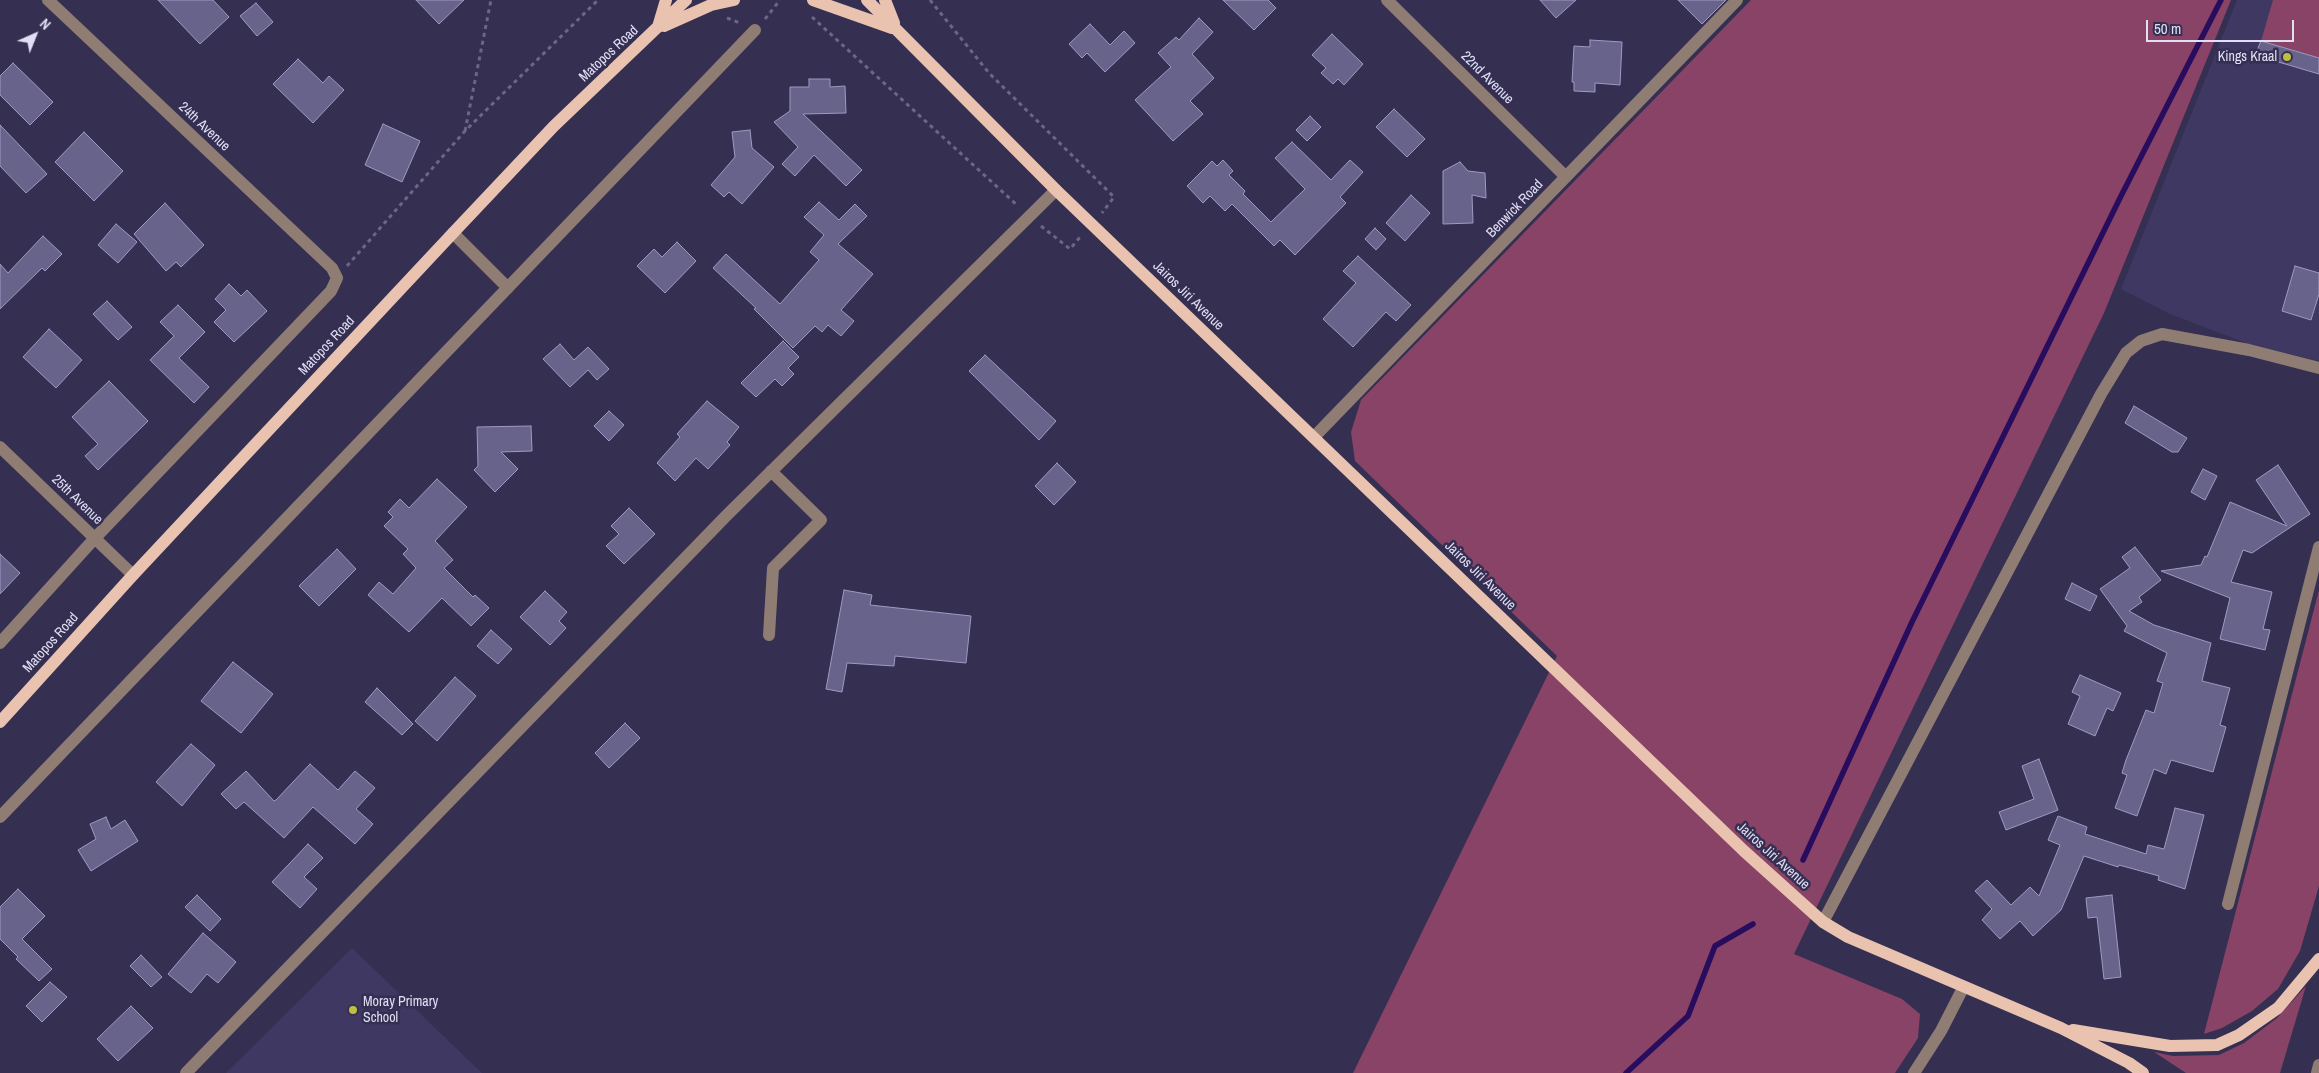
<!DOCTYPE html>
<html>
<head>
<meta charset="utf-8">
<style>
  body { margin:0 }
  #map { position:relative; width:2319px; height:1073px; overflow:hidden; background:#352f52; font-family:"Archivo Narrow",sans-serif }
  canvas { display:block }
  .north { position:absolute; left:10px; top:10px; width:50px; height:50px; -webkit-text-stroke:4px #352f52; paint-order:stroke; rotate:44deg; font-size:14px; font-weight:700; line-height:20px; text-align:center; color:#e1dff5 }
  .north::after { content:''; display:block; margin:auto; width:18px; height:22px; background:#e1dff5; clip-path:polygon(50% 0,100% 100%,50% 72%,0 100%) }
  .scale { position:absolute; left:2146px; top:20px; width:148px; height:22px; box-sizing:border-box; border:2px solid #e1dff5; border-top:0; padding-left:6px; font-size:15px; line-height:18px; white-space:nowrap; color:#e1dff5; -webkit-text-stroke:4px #352f52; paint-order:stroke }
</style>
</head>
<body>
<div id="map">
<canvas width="2319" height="1073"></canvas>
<div class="north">N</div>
<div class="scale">50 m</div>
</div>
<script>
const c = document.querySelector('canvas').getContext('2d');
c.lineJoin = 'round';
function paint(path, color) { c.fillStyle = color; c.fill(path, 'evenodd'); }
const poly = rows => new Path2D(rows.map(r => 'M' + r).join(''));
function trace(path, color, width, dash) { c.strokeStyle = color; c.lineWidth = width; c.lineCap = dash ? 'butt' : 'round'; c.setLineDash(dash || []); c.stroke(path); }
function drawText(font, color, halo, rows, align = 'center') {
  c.font = font + ' "Archivo Narrow",sans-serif'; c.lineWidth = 5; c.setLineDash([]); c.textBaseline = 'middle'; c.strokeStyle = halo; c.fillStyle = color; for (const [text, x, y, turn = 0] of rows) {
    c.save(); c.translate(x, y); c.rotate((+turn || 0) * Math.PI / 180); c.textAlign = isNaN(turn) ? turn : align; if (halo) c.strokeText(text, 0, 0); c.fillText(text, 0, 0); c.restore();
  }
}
paint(poly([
  [2237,0,2319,0,2319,361,2246,343,2170,314,2121,289],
  [352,948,482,1073,226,1073]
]), '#3e3862');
paint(poly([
  [1751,0,2231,0,2104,313,1794,954,1902,999,1920,1014,1918,1038,1895,1073,1353,1073,1557,656,1355,461,1351,432,1361,400],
  [2273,0,2319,0,2319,58,2261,41],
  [2319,590,2319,886,2300,951,2278,989,2252,1011,2222,1028,2204,1034],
  [2306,986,2280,1073,2186,1073,2154,1052,2173,1056,2219,1055,2244,1043,2277,1018]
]), '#884366');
trace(poly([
  [1803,860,1912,622,2120,198,2221,0],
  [1626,1073,1688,1016,1715,946,1753,924]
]), '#280c5e', 5.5);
const building = poly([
  [158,0,213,0,229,17,200,44,158,0],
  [416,0,464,0,439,24,416,0],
  [1223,0,1268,0,1276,8,1254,30,1223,0],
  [1540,0,1576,0,1556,18,1540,0],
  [1678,0,1726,0,1702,24,1678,0],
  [256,3,273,22,257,36,240,16,256,3],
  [1199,18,1213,32,1192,54,1214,78,1190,101,1203,114,1173,141,1135,100,1171,67,1158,53,1176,37,1179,40,1199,18],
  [1090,24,1110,45,1124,31,1135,43,1105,72,1087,53,1082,58,1069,44,1090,24],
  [1332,34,1363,64,1344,85,1338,79,1333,84,1321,73,1326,68,1312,55,1332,34],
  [1590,40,1622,42,1620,85,1595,83,1595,92,1574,91,1574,82,1572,82,1574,46,1590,47,1590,40],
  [2261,41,2319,58,2319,74,2255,55,2261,41],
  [298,59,323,83,329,76,344,90,313,123,273,84,298,59],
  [13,63,53,102,30,125,0,95,0,76,13,63],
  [809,79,830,79,830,87,845,86,846,113,803,114,862,170,846,186,814,155,795,176,782,164,798,147,774,122,790,111,790,87,809,87,809,79],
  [1394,109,1425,139,1407,157,1376,127,1394,109],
  [1310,116,1321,127,1307,141,1296,130,1310,116],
  [383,124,420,141,402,182,365,165,383,124],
  [0,125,47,174,26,193,0,166,0,125],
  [750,130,752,148,774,167,742,204,729,192,724,197,711,185,735,157,732,132,750,130],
  [84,132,123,171,94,201,55,162,84,132],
  [1292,142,1331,180,1350,160,1363,172,1340,197,1346,203,1295,255,1280,240,1274,246,1232,204,1225,211,1210,196,1203,203,1187,186,1212,161,1217,166,1223,160,1233,171,1229,175,1245,191,1243,194,1271,222,1305,189,1275,158,1292,142],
  [1460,162,1468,171,1485,173,1486,198,1472,195,1473,223,1443,224,1443,171,1460,162],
  [1411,195,1430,213,1405,241,1386,223,1411,195],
  [819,202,839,220,855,204,867,216,838,244,873,274,841,310,854,321,841,336,828,325,822,332,815,326,793,348,754,309,756,308,713,268,726,254,780,304,819,260,810,252,824,235,804,217,819,202],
  [165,203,204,245,181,267,176,262,166,271,134,234,165,203],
  [116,224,137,242,118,263,98,245,116,224],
  [1375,228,1386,239,1376,250,1365,239,1375,228],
  [43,236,62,254,45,271,42,268,0,309,0,264,8,273,43,236],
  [677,242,696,261,665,293,637,266,654,249,662,257,677,242],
  [1358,256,1411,305,1396,321,1386,312,1353,347,1323,319,1356,283,1343,271,1358,256],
  [2295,266,2319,273,2319,294,2311,320,2282,311,2295,266],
  [229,284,241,296,247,290,267,311,234,342,214,322,226,310,215,299,229,284],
  [107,301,132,327,118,340,93,314,107,301],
  [178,305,205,332,179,358,209,387,194,403,150,360,174,336,160,322,178,305],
  [49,329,82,360,56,388,23,357,49,329],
  [783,341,799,357,788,368,794,374,782,386,775,379,756,397,741,383,783,341],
  [560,344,574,360,588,347,609,369,597,380,588,370,570,387,543,359,560,344],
  [985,355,1056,421,1039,440,969,371,985,355],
  [109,381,148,421,98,470,85,456,98,444,72,417,109,381],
  [707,401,739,427,727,442,730,445,708,469,696,458,675,481,657,463,680,437,677,434,707,401],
  [2134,406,2187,438,2178,452,2172,452,2125,423,2134,406],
  [609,411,624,425,609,441,594,426,609,411],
  [531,426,532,451,501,452,518,469,495,492,474,470,478,466,477,427,531,426],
  [1057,463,1076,482,1054,505,1035,486,1057,463],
  [2278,465,2310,514,2252,553,2243,550,2231,582,2272,592,2263,629,2270,630,2265,650,2220,639,2230,598,2161,571,2201,565,2205,556,2207,557,2230,502,2287,526,2256,480,2278,465],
  [2203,469,2217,476,2205,500,2191,492,2203,469],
  [437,479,467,507,435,541,453,560,444,568,473,597,475,595,489,608,471,626,442,598,409,632,368,595,379,582,393,594,416,568,403,554,408,549,384,526,393,517,388,512,400,499,409,508,437,479],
  [629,508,655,534,624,564,606,546,619,534,611,526,629,508],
  [2135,547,2161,580,2139,597,2142,602,2129,611,2154,625,2211,643,2202,681,2230,688,2220,725,2226,727,2213,772,2171,760,2166,774,2154,769,2137,816,2115,808,2127,775,2122,773,2126,760,2146,710,2154,713,2163,683,2157,681,2167,653,2124,631,2127,626,2100,589,2130,568,2122,557,2135,547],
  [337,549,356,569,319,606,299,586,337,549],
  [0,554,20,573,0,594,0,554],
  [2072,583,2097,596,2090,611,2065,599,2072,583],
  [844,590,872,595,870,605,971,616,966,663,895,656,894,666,847,663,842,692,826,689,844,590],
  [545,591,567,612,559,621,566,628,550,645,520,617,545,591],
  [491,630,512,649,498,664,477,646,491,630],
  [233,662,273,694,241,733,201,701,233,662],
  [2080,675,2121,693,2113,711,2107,708,2095,736,2068,724,2080,696,2072,692,2080,675],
  [455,677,476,696,437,741,415,721,455,677],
  [377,688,413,724,402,735,365,702,377,688],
  [625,723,640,738,609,768,595,753,625,723],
  [191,744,215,765,182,806,156,782,191,744],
  [2039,759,2058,810,2006,830,1999,812,2034,799,2022,766,2039,759],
  [310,764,338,790,355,771,375,788,356,809,373,824,355,844,313,807,284,838,244,802,236,809,221,794,246,771,274,801,276,800,310,764],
  [2175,808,2204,815,2185,889,2158,880,2159,876,2119,865,2118,867,2084,856,2061,910,2033,936,2020,921,2000,939,1982,920,1992,909,1975,891,1987,880,2011,905,2030,887,2039,896,2060,845,2048,840,2058,816,2087,827,2085,834,2146,854,2148,845,2164,849,2175,808],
  [106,817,111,829,125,820,138,841,91,871,78,850,96,839,90,824,106,817],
  [308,844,323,858,304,877,317,889,300,908,272,882,308,844],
  [18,889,45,916,22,939,52,969,39,981,16,959,18,957,0,939,0,907,18,889],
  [197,895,221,919,210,931,185,907,197,895],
  [2112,895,2121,977,2104,979,2097,917,2088,918,2086,898,2112,895],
  [203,933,236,962,218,983,207,974,191,993,168,974,203,933],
  [141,955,162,977,151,987,130,966,141,955],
  [50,982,67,997,42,1022,26,1006,50,982],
  [131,1006,153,1028,118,1061,97,1039,131,1006]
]);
paint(building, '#68638a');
trace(building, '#9f9ac4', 1);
trace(poly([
  [930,0,989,73,1114,197,1102,213],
  [812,17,1018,206],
  [727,18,740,23],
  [765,19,780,0],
  [465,131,491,0],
  [1041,226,1070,249,1081,236],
  [347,266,465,131,598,0]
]), '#6c6786', 3, [4, 4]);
trace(poly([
  [1387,0,1566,177],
  [453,233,508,288],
  [1314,437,1737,0],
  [0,447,133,575],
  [769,635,773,568,821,520,771,471],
  [0,643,95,538,331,291,337,278,332,268,48,0],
  [0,817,755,30],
  [2228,904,2319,547],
  [1823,922,2101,394,2126,353,2141,341,2162,334,2249,350,2319,368],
  [186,1073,726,516,1056,190],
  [1914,1073,1941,1031,1963,988],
  [2317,1073,2319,1065]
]), '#8f7d73', 12);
trace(poly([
  [813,0,892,28],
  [867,0,1056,190,1744,851,1823,922,1848,937,2061,1028,2129,1063,2143,1073],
  [885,0,894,23],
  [664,26,711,5,734,0],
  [658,27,666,0],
  [0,722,133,575,453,233,554,126,686,0],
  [2073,1030,2170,1046,2217,1045,2239,1035,2278,1008,2319,959]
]), '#e9c3af', 12);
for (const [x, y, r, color] of [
  [2287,57,5,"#bebf42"],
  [353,1010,5,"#bebf42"]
]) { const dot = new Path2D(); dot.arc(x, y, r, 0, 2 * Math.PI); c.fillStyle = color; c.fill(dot); trace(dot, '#352f52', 2); }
drawText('14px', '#e1dff5', '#352f52', [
  ["Matopos Road",609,54,-43],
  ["22nd Avenue",1487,78,45],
  ["24th Avenue",204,127,43],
  ["Benwick Road",1515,209,-46],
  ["Jairos Jiri Avenue",1188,296,44],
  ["Matopos Road",327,346,-47],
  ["25th Avenue",77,500,44],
  ["Jairos Jiri Avenue",1480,576,44],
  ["Matopos Road",51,643,-48],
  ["Jairos Jiri Avenue",1773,856,42]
]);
drawText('14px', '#e1dff5', '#352f52', [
  ["Kings Kraal",2277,57],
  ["Moray Primary",363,1002,"left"],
  ["School",363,1018,"left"]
], 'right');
</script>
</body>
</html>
